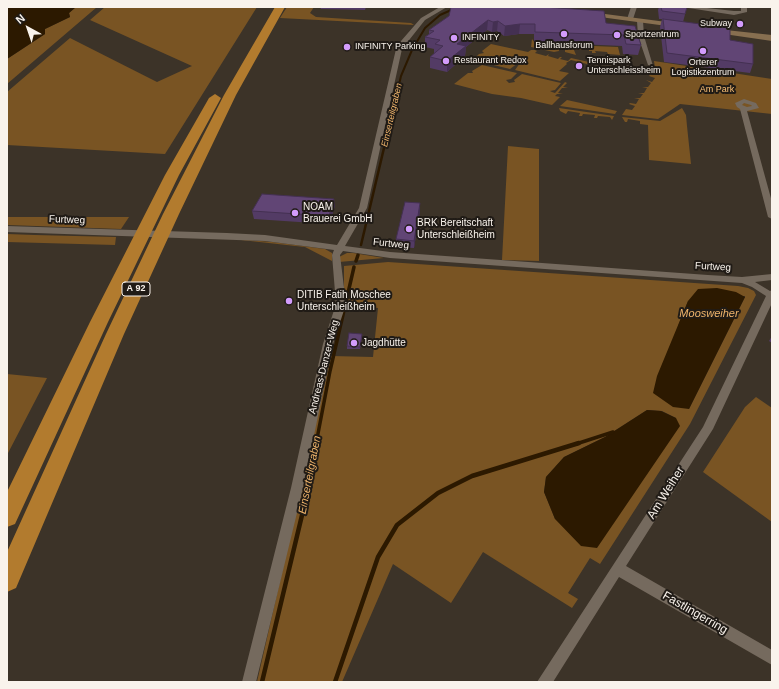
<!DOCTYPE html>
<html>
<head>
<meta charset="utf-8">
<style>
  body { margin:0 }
  #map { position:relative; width:779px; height:689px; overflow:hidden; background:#3c3328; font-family:Arial,sans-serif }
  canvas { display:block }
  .frame { position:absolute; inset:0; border:8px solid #f9f3ec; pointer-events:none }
  .north { position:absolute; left:8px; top:8px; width:40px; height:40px; -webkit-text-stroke:3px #201b16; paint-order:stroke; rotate:320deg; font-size:11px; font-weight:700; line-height:16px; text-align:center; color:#f9f3ec }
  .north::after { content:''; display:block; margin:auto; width:14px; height:18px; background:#f9f3ec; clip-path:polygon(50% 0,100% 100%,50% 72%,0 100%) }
</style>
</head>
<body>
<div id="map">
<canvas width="779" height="689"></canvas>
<div class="frame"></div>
<div class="north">N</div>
</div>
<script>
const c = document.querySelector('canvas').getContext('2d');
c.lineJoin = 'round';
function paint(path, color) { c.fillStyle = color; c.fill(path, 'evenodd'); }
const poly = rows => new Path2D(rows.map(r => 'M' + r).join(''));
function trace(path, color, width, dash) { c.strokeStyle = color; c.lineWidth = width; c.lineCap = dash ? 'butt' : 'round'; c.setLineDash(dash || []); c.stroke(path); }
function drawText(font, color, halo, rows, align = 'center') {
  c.font = font + ' Arial,sans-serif'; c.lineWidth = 4; c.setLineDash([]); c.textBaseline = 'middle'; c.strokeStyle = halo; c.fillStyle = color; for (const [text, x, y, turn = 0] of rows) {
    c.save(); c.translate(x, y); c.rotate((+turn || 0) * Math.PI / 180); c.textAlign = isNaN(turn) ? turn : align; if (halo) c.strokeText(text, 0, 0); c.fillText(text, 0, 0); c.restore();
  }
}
paint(poly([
  [76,7,97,7,7,84,7,59,45,34,45,29,70,17,69,13],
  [105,7,257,7,165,154,7,145,7,92,70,38,157,82,192,66,90,20],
  [287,7,314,7,310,13,316,17,411,23,414,25,280,18],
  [532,39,534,42,558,44,559,51,554,52,531,47],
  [491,44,528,52,531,50,535,50,537,51,535,53,546,56,549,54,548,56,558,59,560,57,562,57,560,59,568,61,571,58,589,62,587,64,571,60,566,63,567,64,559,71,569,73,560,81,515,70,520,63,525,63,522,60,516,61,518,63,510,69,473,60,479,54,484,53,482,51],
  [565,44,586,45,586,50,574,50,576,55,565,52],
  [594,46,618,47,620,55,608,54,607,52,595,51,596,53,592,53,592,51,589,51,589,47],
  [654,61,772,79,772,114,680,104,658,119,622,115,626,109,632,110,635,106,629,104,630,103,636,104,639,99,634,98,640,98,643,94,638,93,644,93,647,88,642,87,648,87,651,83,646,80,652,82,655,78,649,76,655,68],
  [482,65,517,73,511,79,506,80,509,83,515,82,514,80,522,74,561,83,555,90,550,91,552,92,555,93,565,82,567,83,563,87,568,88,562,88,558,93,563,94,557,94,555,96,560,97,552,105,521,98,492,94,454,84,468,73,473,73,472,71],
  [567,100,617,111,615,114,560,106],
  [559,108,614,116,612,120,610,117,598,116,597,118,594,118,595,115,583,114,582,116,579,116,580,113,568,111,566,114,560,111],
  [682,108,686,115,687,126,691,164,649,160,648,125,640,124,640,121,628,119,627,122,625,122,622,117,660,121],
  [508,146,539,149,539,261,502,260],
  [7,217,129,217,121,229,7,225],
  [7,234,35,235,116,237,115,245,7,242],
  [232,239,272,242,325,249,332,253,332,261,305,247],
  [347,253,353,253,384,258,339,262,339,257],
  [388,262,738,286,748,288,754,291,756,295,690,424,600,564,590,558,568,593,578,599,572,608,483,552,451,603,393,564,342,682,257,682,331,356,373,357,378,308,344,306,344,266],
  [745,296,745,297,689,409,678,326,688,301],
  [647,410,662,411,676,418,555,519,544,492,546,477,564,457,605,437],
  [7,374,47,378,7,455],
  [756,397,772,408,772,522,703,472,745,407]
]), '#795423');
paint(poly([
  [7,7,76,7,69,13,70,17,45,29,45,34,7,59],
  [717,288,736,292,745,297,689,409,673,407,653,393,657,376,688,301,698,289],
  [647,410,661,411,676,418,680,426,597,548,581,546,555,519,544,492,546,477,564,457,605,437]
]), '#2c1900');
trace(poly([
  [393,111,401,76,412,50,425,28,440,15,458,7]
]), '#2c1900', 2);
trace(poly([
  [361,245,393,110]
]), '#2c1900', 2.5);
trace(poly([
  [356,261,358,255],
  [316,444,330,371,354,267],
  [576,444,613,432]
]), '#2c1900', 3.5);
trace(poly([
  [262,682,303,511,316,443],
  [335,682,378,557,397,525,438,493,472,476,579,443]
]), '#2c1900', 4.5);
paint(poly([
  [440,7,447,7,425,20,402,49,367,208,345,246,390,252,708,275,742,277,772,274,772,280,755,282,770,291,772,290,772,303,713,429,626,566,772,650,772,665,619,577,553,682,537,682,703,427,766,296,752,287,742,283,390,258,343,251,340,255,346,304,333,344,303,488,256,682,242,682,291,488,323,344,336,304,332,255,334,250,265,241,7,232,7,226,227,233,265,235,337,245,359,208,396,49,401,41,421,18,440,7],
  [631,7,637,7,633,19,630,21,627,19,631,7],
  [682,7,698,7,734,11,741,11,741,7,747,7,747,12,734,15,682,7],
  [640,19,643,21,644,36,653,66,648,65,638,36,637,21,640,19],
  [744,99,756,103,759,108,747,111,772,202,772,219,768,217,740,109,737,107,735,103,744,99],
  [744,103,751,105,752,106,747,107,742,105,744,103]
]), '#756a5e');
paint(poly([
  [582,11,682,24,686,26,682,28,585,15,581,13,582,11],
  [707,28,772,35,772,41,710,32,706,30,707,28]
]), '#876f50');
paint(poly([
  [275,7,285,7,236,95,179,214,124,334,16,588,7,592,7,552,106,334,163,214,224,95,275,7],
  [215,94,221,98,179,175,108,322,15,524,7,527,7,492,90,322,165,175,209,98,215,94]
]), '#b27b2e');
paint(poly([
  [320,7,366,7,365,10,321,9],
  [659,7,687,7,683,22,730,40,753,64,750,73,664,62,660,27,662,19,659,19,658,10],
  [449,16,606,23,641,45,638,55,623,54,622,46,534,42,534,34,519,34,504,36,497,31,492,32,487,30,466,47,465,56,447,72,430,68,430,57,434,54,434,49,425,47,425,37,429,34,429,30],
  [420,203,420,211,414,248,396,247,396,239],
  [335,206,329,224,254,219,252,211],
  [362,334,360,349,347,349,347,346],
  [772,336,772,343,769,341]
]), '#533b65');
paint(poly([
  [488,20,487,30,466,47,465,56,447,72,447,61,457,44],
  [498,21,497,31,492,32,493,22],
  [520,24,519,34,504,36,505,26],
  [334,199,335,206,329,224,329,216],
  [420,203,420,211,414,248,414,241]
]), '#443052');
const building = poly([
  [451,7,542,7,604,11,606,23,635,26,641,45,626,44,624,35,535,32,535,24,520,24,505,26,498,21,493,22,488,20,457,44,466,46,447,61,430,57,443,46,435,44,440,40,425,37,434,31,429,30,449,16,451,7],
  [661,7,687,7,685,14,662,11,661,7],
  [663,19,730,28,730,40,753,44,753,64,667,53,663,19],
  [262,194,334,199,329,216,252,211,262,194],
  [405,202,420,203,414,241,396,239,405,202],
  [349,333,362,334,360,347,347,346,349,333]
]);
paint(building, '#614575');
trace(building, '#443052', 1);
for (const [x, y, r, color] of [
  [740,24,4,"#d39cfc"],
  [564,34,4,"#d39cfc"],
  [617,35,4,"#d39cfc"],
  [454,38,4,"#d39cfc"],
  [347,47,4,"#d39cfc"],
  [703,51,4,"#d39cfc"],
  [446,61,4,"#d39cfc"],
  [579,66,4,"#d39cfc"],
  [295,213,4,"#d39cfc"],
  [409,229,4,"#d39cfc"],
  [289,301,4,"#d39cfc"],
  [354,343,4,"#d39cfc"]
]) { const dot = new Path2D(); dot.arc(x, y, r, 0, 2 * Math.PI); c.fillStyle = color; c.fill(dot); trace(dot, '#201b16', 1.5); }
drawText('9px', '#f9f3ec', '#201b16', [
  ["Subway",732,24,"right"],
  ["Sportzentrum",625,35],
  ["INFINITY",462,38],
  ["Ballhausforum",564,46,"center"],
  ["INFINITY Parking",355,47],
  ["Restaurant Redox",454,61],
  ["Tennispark",587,61],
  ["Unterschleissheim",587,71],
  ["Orterer",703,63,"center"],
  ["Logistikzentrum",703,73,"center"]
], 'left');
drawText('9px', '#fbc076', '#201b16', [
  ["Am Park",717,90]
]);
drawText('italic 9px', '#efb46b', '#201b16', [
  ["Einserteilgraben",392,115,-77]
]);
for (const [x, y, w] of [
  [136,289,28]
]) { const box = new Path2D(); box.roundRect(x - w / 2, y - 7, w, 14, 3); c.fillStyle = '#201b16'; c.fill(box); trace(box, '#f9f3ec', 1); }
drawText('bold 9px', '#f9f3ec', null, [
  ["A 92",136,289]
]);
drawText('10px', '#f9f3ec', '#201b16', [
  ["NOAM",303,207],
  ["Brauerei GmbH",303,219],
  ["BRK Bereitschaft",417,223],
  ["Unterschleißheim",417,235],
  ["DITIB Fatih Moschee",297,295],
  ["Unterschleißheim",297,307],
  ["Jagdhütte",362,343]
], 'left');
drawText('10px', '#f9f3ec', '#201b16', [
  ["Furtweg",67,220,2],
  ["Furtweg",391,244,6],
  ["Furtweg",713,267,3],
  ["Andreas-Danzer-Weg",324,367,-76]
]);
drawText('italic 11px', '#efb46b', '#201b16', [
  ["Moosweiher",709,314],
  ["Einserteilgraben",310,475,-79]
]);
drawText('12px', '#f9f3ec', '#201b16', [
  ["Am Weiher",666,493,-58],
  ["Fastlingerring",695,613,30]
]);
</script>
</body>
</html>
